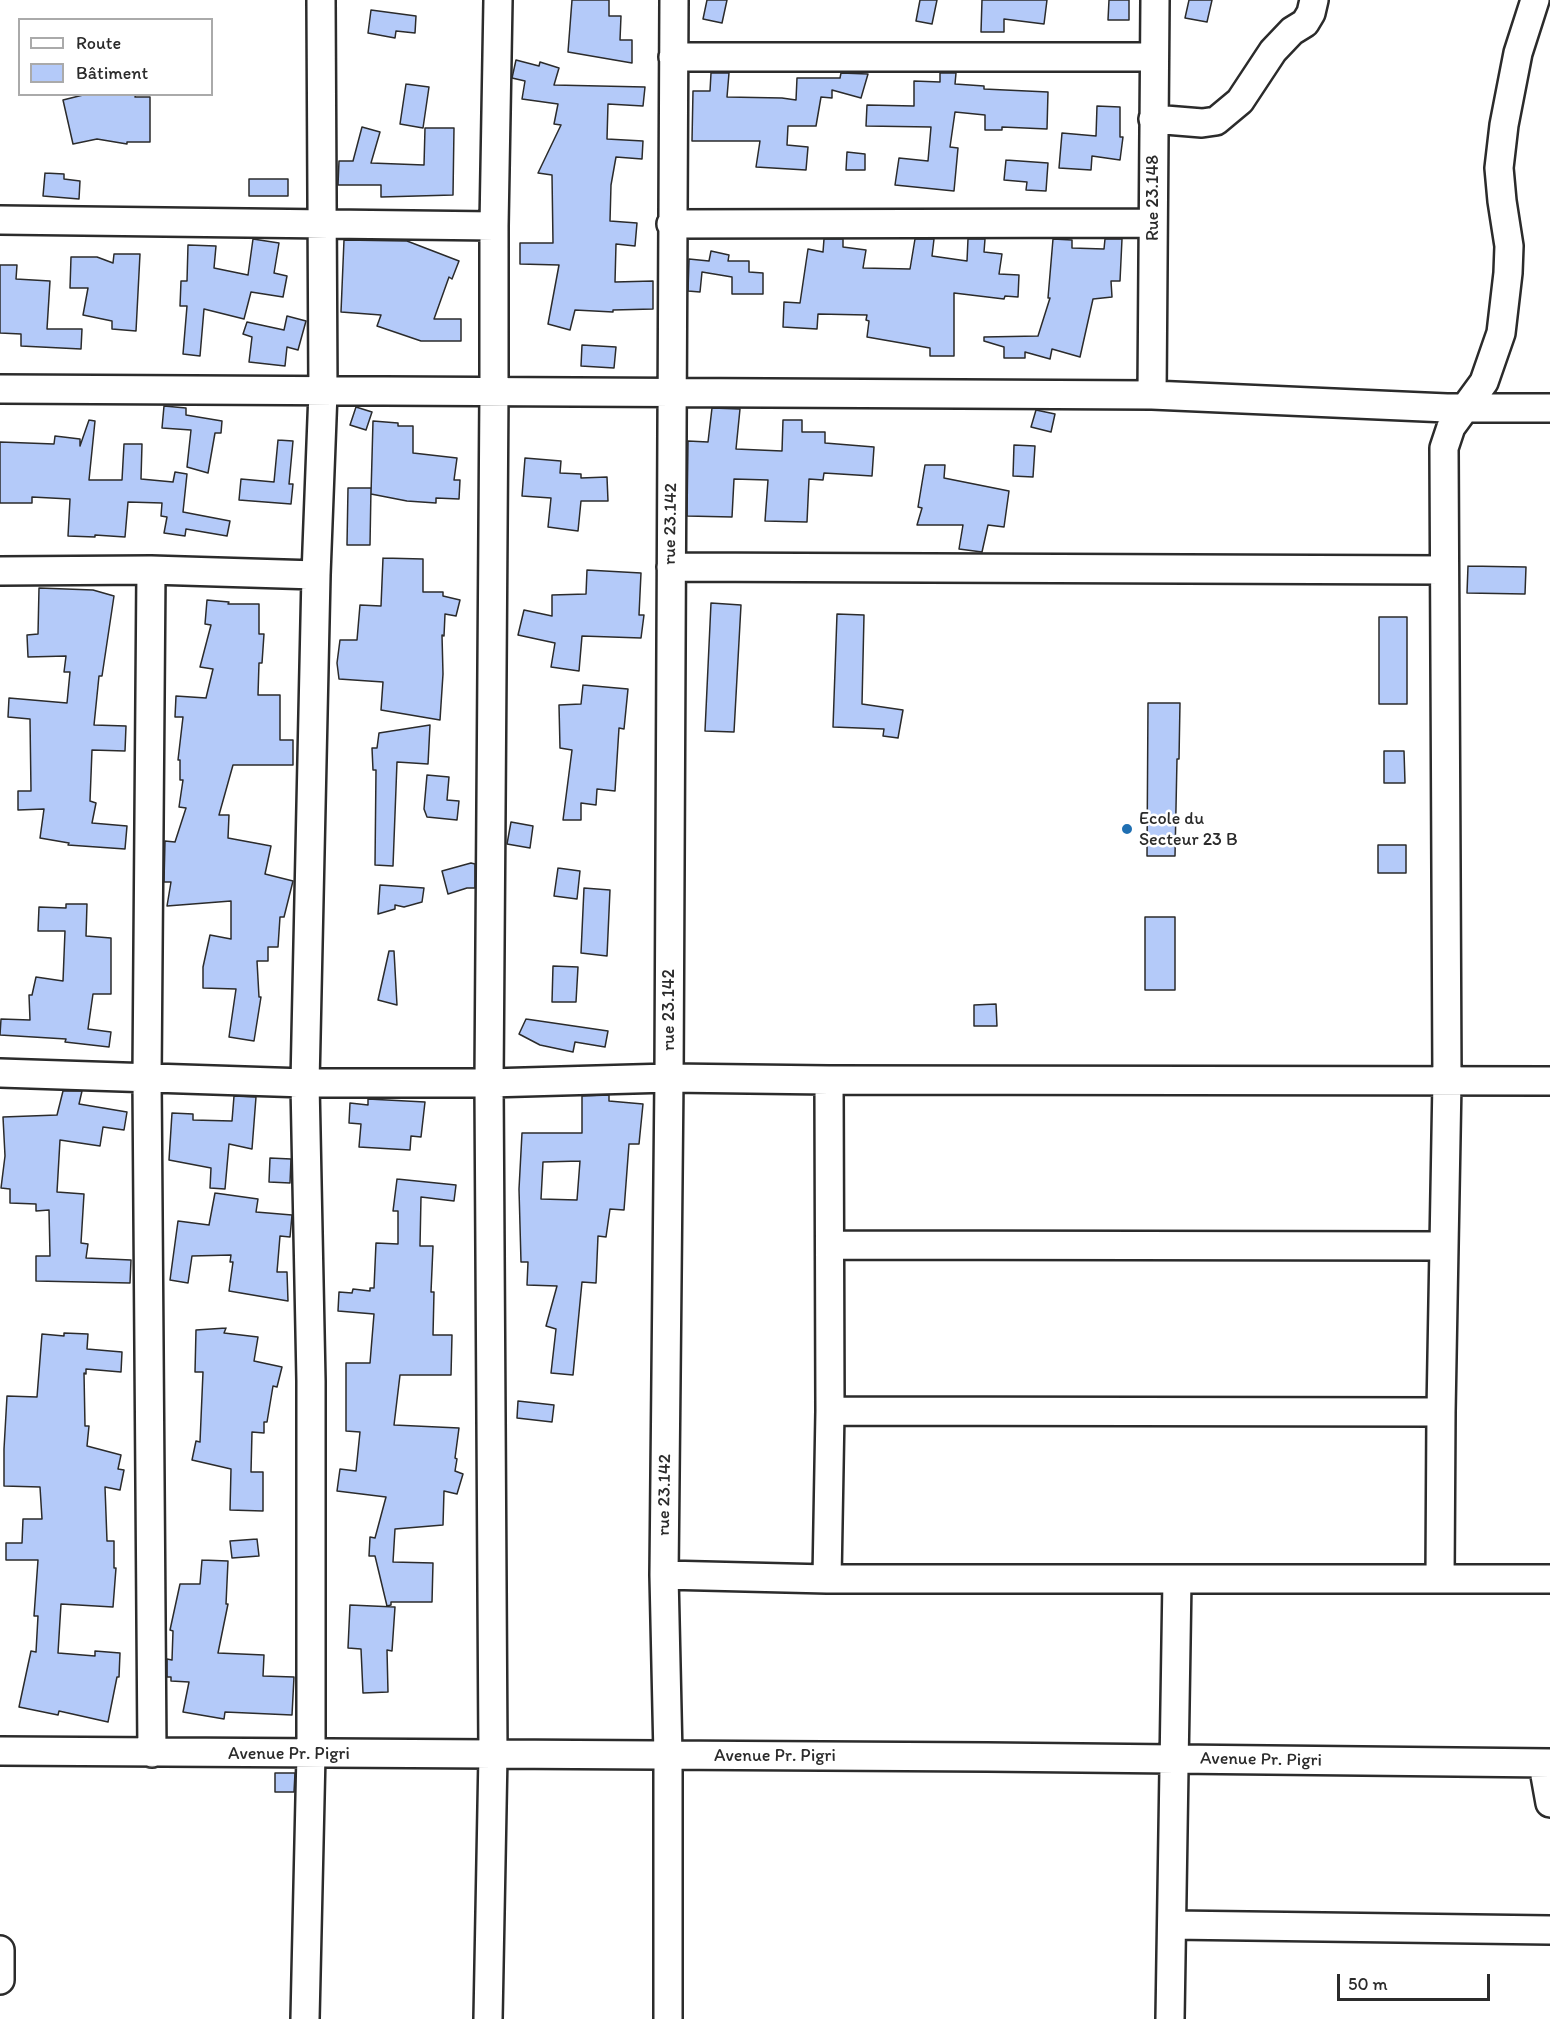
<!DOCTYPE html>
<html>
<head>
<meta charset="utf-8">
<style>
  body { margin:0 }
  #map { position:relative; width:1550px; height:2019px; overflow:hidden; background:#fff; font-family:Itim,sans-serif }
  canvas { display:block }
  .legend { position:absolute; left:18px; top:18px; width:195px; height:78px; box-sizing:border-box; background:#fff; border:2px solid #aaa; margin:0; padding:8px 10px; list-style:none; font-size:18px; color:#2b2b2b }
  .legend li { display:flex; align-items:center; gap:12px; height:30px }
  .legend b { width:30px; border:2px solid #aaa }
  .scale { position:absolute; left:1337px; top:1974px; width:153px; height:27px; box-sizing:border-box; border:3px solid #2b2b2b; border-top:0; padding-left:8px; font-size:18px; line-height:21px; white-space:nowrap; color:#2b2b2b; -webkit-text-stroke:4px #fff; paint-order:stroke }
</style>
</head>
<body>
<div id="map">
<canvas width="1550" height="2019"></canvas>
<ul class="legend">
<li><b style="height:8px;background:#fff"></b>Route</li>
<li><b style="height:16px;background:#b4caf9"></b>Bâtiment</li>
</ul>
<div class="scale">50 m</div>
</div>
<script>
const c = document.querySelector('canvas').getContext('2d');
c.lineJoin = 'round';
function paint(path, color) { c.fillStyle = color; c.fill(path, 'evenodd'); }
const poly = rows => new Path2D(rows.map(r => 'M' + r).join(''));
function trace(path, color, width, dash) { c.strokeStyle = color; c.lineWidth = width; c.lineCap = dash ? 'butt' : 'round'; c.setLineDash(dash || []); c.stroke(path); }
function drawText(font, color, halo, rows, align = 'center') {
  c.font = font + ' Itim,sans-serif'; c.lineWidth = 5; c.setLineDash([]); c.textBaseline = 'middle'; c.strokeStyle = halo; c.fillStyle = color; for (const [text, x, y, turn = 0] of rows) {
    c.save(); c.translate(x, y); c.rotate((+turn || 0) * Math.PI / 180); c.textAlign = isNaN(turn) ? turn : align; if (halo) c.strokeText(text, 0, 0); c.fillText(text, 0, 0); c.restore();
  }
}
const building = poly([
  [572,0,609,0,609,16,621,16,620,40,632,40,632,63,568,52,572,0],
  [707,0,727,0,722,23,703,19,707,0],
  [920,0,937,0,932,24,916,21,920,0],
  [982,0,1047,0,1044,24,1004,19,1004,32,981,32,982,0],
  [1109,0,1129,0,1129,20,1108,20,1109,0],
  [1189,0,1212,0,1207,22,1185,18,1189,0],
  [371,10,416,16,415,33,396,31,395,38,368,33,371,10],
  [516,60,539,66,540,62,559,68,554,85,645,87,643,106,608,104,607,139,643,141,642,159,616,157,611,185,610,221,637,223,635,246,616,244,615,282,653,281,653,309,613,310,613,312,575,310,570,330,548,324,559,265,520,264,520,243,553,243,552,175,538,173,561,125,554,124,558,104,522,99,525,81,512,78,516,60],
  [711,73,729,73,727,97,782,98,796,100,797,78,840,78,841,73,868,74,861,98,832,90,832,98,821,97,816,126,788,126,787,145,808,147,806,170,756,167,760,141,692,141,693,91,710,91,711,73],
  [940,73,956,73,955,84,984,86,984,89,1048,92,1047,129,1002,127,1002,130,985,130,985,115,955,112,950,147,958,148,954,191,895,185,899,158,928,161,931,127,866,126,867,105,914,106,914,81,940,82,940,73],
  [406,84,429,87,423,128,400,124,406,84],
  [87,94,136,94,135,97,150,97,150,142,127,142,127,144,97,139,73,144,63,100,87,94],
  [1097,106,1120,107,1120,137,1123,137,1120,160,1092,156,1091,170,1059,168,1062,133,1096,136,1097,106],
  [362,127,380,132,371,163,424,165,425,128,454,128,453,195,381,197,381,185,338,185,339,161,353,161,362,127],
  [847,152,865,154,865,170,846,170,847,152],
  [1006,160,1048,163,1046,191,1026,190,1027,182,1004,180,1006,160],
  [45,173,64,174,64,179,80,181,79,199,43,196,45,173],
  [249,179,288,179,288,196,249,196,249,179],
  [253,239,279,243,274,273,287,276,283,297,251,292,244,319,204,309,200,356,183,354,187,306,180,306,181,281,187,281,188,245,216,246,214,268,248,275,253,239],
  [824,239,843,239,843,247,866,250,863,268,910,269,915,239,934,239,932,256,967,261,968,239,985,239,984,252,1002,254,999,274,1019,275,1018,297,1005,296,1004,299,954,293,954,356,930,356,930,348,867,337,869,321,866,320,867,315,818,314,817,329,783,327,784,302,800,303,808,249,823,252,824,239],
  [1053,239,1072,240,1072,248,1104,249,1105,239,1122,239,1120,281,1111,281,1112,297,1093,299,1080,357,1052,349,1050,359,1025,352,1025,358,1004,358,1004,347,984,341,984,337,1038,336,1050,298,1048,298,1053,239],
  [344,240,407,241,459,261,452,279,449,277,434,319,461,319,461,341,421,341,377,326,381,315,341,312,344,240],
  [711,251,729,255,728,261,749,261,749,272,763,273,763,294,732,294,732,277,702,272,700,292,688,291,689,259,709,261,711,251],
  [114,254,140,254,136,331,112,329,112,321,83,315,88,288,70,288,71,257,97,257,113,263,114,254],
  [0,265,17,265,16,279,50,281,47,329,82,329,81,349,21,346,21,334,0,333,0,265],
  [287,316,306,321,298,350,287,347,285,366,249,362,252,337,243,334,247,322,284,330,287,316],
  [582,345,616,347,614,368,581,366,582,345],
  [164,406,186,408,186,415,222,421,221,433,215,433,208,473,187,467,191,430,162,428,164,406],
  [356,407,372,412,366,430,350,425,356,407],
  [712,408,740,409,736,449,782,451,783,420,802,420,802,432,825,432,825,443,874,447,872,476,824,473,823,480,809,479,807,522,765,521,768,480,734,479,732,517,687,516,688,441,708,442,712,408],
  [1036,410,1055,414,1051,432,1031,427,1036,410],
  [89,420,95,421,89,480,122,480,124,444,142,444,141,479,173,482,175,472,187,474,183,512,230,521,227,536,186,529,185,536,164,533,167,517,161,516,162,503,128,502,125,537,95,535,95,537,68,536,70,499,32,497,32,503,0,503,0,442,54,444,55,436,80,439,80,446,89,420],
  [373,421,398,423,398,426,413,426,413,453,457,458,454,480,460,480,459,499,436,498,436,503,407,501,371,494,373,421],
  [278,440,293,441,289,484,293,484,291,504,239,500,241,479,274,482,278,440],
  [1014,445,1035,446,1033,477,1013,476,1014,445],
  [525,458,561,461,560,473,581,474,581,478,607,477,608,501,581,501,578,531,548,527,551,498,522,496,525,458],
  [925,465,945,465,944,478,1009,491,1004,527,988,525,982,552,959,549,963,525,917,525,922,508,918,507,925,465],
  [348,488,371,488,370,545,347,545,348,488],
  [383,558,423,559,423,592,443,592,443,596,460,600,456,616,445,614,444,636,442,635,443,674,440,720,381,710,383,682,339,679,337,663,340,640,357,640,360,605,381,606,383,558],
  [1468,566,1526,567,1525,594,1467,593,1468,566],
  [587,570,641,573,639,615,644,615,641,638,582,636,579,671,551,667,555,643,518,635,524,610,552,616,552,595,586,594,587,570],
  [39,588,93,590,114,596,102,676,99,676,94,725,126,726,125,751,92,750,90,801,96,803,92,823,127,826,125,849,68,845,69,843,40,838,44,809,18,810,18,791,31,791,30,719,8,717,9,698,67,703,70,672,64,672,66,656,28,657,27,635,38,634,39,588],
  [207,600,229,602,228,604,259,604,259,634,264,634,262,663,259,663,258,695,280,695,280,740,293,740,293,765,233,765,219,815,229,815,228,838,271,846,265,874,293,881,284,917,280,917,278,947,268,947,268,961,257,961,259,997,261,997,254,1041,229,1037,236,989,203,988,203,967,210,935,231,939,231,901,167,906,171,882,164,882,165,841,175,842,186,808,179,807,183,780,180,780,180,760,178,760,183,717,175,717,176,696,206,698,213,669,200,667,211,625,205,624,207,600],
  [711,603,741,605,734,732,705,731,711,603],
  [837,614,864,615,862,704,903,710,898,738,883,736,884,729,833,727,837,614],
  [1379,617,1407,617,1407,704,1379,704,1379,617],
  [583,685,628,689,624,729,619,728,615,791,597,789,596,805,581,803,581,820,563,820,572,750,560,748,559,705,581,704,583,685],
  [1148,703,1180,703,1179,759,1177,759,1175,856,1147,856,1148,703],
  [430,725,428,764,397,762,393,866,375,865,376,770,373,770,372,748,377,748,379,733,430,725],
  [1384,751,1404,751,1405,783,1384,783,1384,751],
  [427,775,449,777,447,800,459,801,457,820,427,817,424,809,427,775],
  [511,822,533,826,530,848,507,844,511,822],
  [1378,845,1406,845,1406,873,1378,873,1378,845],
  [471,863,475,864,475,888,467,888,448,894,442,871,471,863],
  [558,868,580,871,577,899,554,896,558,868],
  [380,885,424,888,422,902,404,907,395,905,395,909,378,914,380,885],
  [584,888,610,890,607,956,581,953,584,888],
  [66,904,87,904,86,936,111,938,111,994,93,994,88,1029,111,1032,109,1047,65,1042,66,1039,0,1035,1,1019,30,1020,29,995,32,995,36,977,63,981,65,931,38,931,39,907,66,908,66,904],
  [1145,917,1175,917,1175,990,1145,990,1145,917],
  [389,951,394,951,397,1005,378,1000,389,951],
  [553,966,578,967,576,1002,552,1002,553,966],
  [996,1004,997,1026,974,1026,974,1005,996,1004],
  [526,1019,608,1031,605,1047,575,1042,573,1052,540,1045,519,1034,526,1019],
  [63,1091,82,1091,79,1104,127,1112,124,1130,103,1127,100,1146,60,1140,57,1192,84,1194,81,1243,88,1244,86,1258,131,1260,130,1283,36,1281,36,1256,50,1256,49,1210,36,1211,36,1204,10,1203,10,1189,1,1188,5,1156,3,1117,57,1115,63,1091],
  [609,1095,609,1101,643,1104,639,1144,629,1144,624,1210,610,1209,606,1237,598,1236,596,1283,582,1282,573,1375,551,1373,556,1329,546,1326,557,1286,527,1285,528,1262,521,1262,519,1189,522,1133,582,1133,582,1096,609,1095],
  [580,1161,577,1200,541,1199,543,1162,580,1161],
  [234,1096,256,1097,252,1149,229,1144,225,1189,210,1188,211,1168,169,1160,172,1113,193,1114,193,1120,232,1121,234,1096],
  [368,1099,425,1102,421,1137,411,1136,410,1150,359,1147,361,1124,349,1123,350,1103,368,1105,368,1099],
  [270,1158,291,1159,290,1183,269,1182,270,1158],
  [397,1179,456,1185,454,1201,421,1197,420,1246,433,1246,431,1292,434,1292,433,1335,452,1335,451,1375,400,1375,394,1425,459,1428,455,1458,457,1459,455,1471,463,1474,457,1494,444,1491,443,1525,395,1529,393,1562,433,1563,432,1602,391,1602,391,1605,387,1606,375,1556,369,1556,370,1537,375,1538,386,1497,337,1491,340,1469,356,1471,360,1432,346,1431,346,1363,370,1363,374,1314,338,1311,339,1292,352,1293,353,1289,370,1291,370,1288,374,1288,376,1243,398,1244,398,1211,393,1211,397,1179],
  [215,1193,258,1199,256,1212,292,1215,290,1237,280,1236,277,1272,287,1272,288,1301,229,1291,233,1262,230,1262,231,1255,192,1256,188,1283,170,1280,178,1221,209,1225,215,1193],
  [226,1328,224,1333,258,1337,254,1361,282,1367,277,1387,273,1386,267,1422,264,1422,264,1433,252,1432,251,1472,263,1472,263,1511,230,1510,231,1469,192,1460,196,1441,200,1442,203,1372,195,1372,196,1330,226,1328],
  [64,1333,88,1334,87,1349,122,1352,121,1372,86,1369,86,1374,84,1373,85,1426,89,1426,87,1446,121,1455,118,1469,124,1470,120,1490,105,1487,107,1541,114,1541,114,1568,116,1568,113,1607,61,1604,58,1653,95,1656,95,1651,120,1653,119,1677,117,1677,108,1722,59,1711,58,1715,19,1707,31,1651,36,1652,38,1616,34,1616,38,1560,6,1560,6,1543,22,1543,23,1519,42,1519,40,1487,4,1486,4,1449,7,1396,37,1397,42,1334,64,1336,64,1333],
  [518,1401,554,1405,552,1422,517,1418,518,1401],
  [257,1539,259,1556,232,1558,230,1541,257,1539],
  [202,1560,228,1561,226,1604,228,1604,218,1653,264,1655,263,1676,294,1677,292,1715,225,1712,224,1719,183,1712,189,1682,171,1681,171,1677,167,1677,167,1659,172,1660,173,1631,170,1630,180,1584,200,1584,202,1560],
  [350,1605,395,1607,392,1651,387,1650,388,1692,363,1693,361,1649,348,1648,350,1605],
  [275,1773,295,1773,294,1792,275,1792,275,1773]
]);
paint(building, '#b4caf9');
trace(building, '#2b2b2b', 1.5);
const minor = poly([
  [673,57,1154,57],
  [1153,119,1202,123,1216,121,1240,101,1273,51,1292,31,1305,23,1311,13,1314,0],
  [0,220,494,226],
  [671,224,1152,223],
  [0,389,1152,395,1447,408,1550,408],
  [1152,395,1155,0],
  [671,567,1444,570],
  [151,570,147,1078,152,1753],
  [0,571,151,570,316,575],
  [0,1073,305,1083,489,1083,669,1078,829,1080,1550,1081],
  [830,1245,1444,1246],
  [830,1411,1441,1412],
  [664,1575,827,1579,1550,1579],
  [827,1579,830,1411,829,1080],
  [1440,1579,1441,1412,1447,1081,1444,448,1451,427,1484,382,1501,333,1508,273,1509,246,1502,201,1499,168,1504,125,1518,53,1535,0],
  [0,1751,987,1757,1550,1763],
  [1543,1764,1550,1803],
  [1172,1925,1550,1930],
  [0,1950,0,1980],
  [305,2019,311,1754,311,1381,305,1083,316,575,323,392,321,0],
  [488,2019,493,1754,489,1083,494,391,494,226,498,0],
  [668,2019,668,1756,664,1575,669,1078,674,0],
  [1170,2019,1177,1579]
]);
trace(minor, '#2b2b2b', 32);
trace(minor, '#fff', 27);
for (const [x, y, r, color] of [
  [1127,829,6,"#1f6fb2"]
]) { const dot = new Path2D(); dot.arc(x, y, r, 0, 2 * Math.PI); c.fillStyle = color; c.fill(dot); trace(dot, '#fff', 2); }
drawText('18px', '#2b2b2b', '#fff', [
  ["Rue 23.148",1153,198,-90],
  ["rue 23.142",671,524,-89],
  ["rue 23.142",669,1010,-90],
  ["rue 23.142",665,1495,-89],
  ["Avenue Pr. Pigri",289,1754],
  ["Avenue Pr. Pigri",775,1756],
  ["Avenue Pr. Pigri",1261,1760,1]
]);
drawText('18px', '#2b2b2b', '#fff', [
  ["Ecole du",1139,819],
  ["Secteur 23 B",1139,840]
], 'left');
</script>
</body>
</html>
